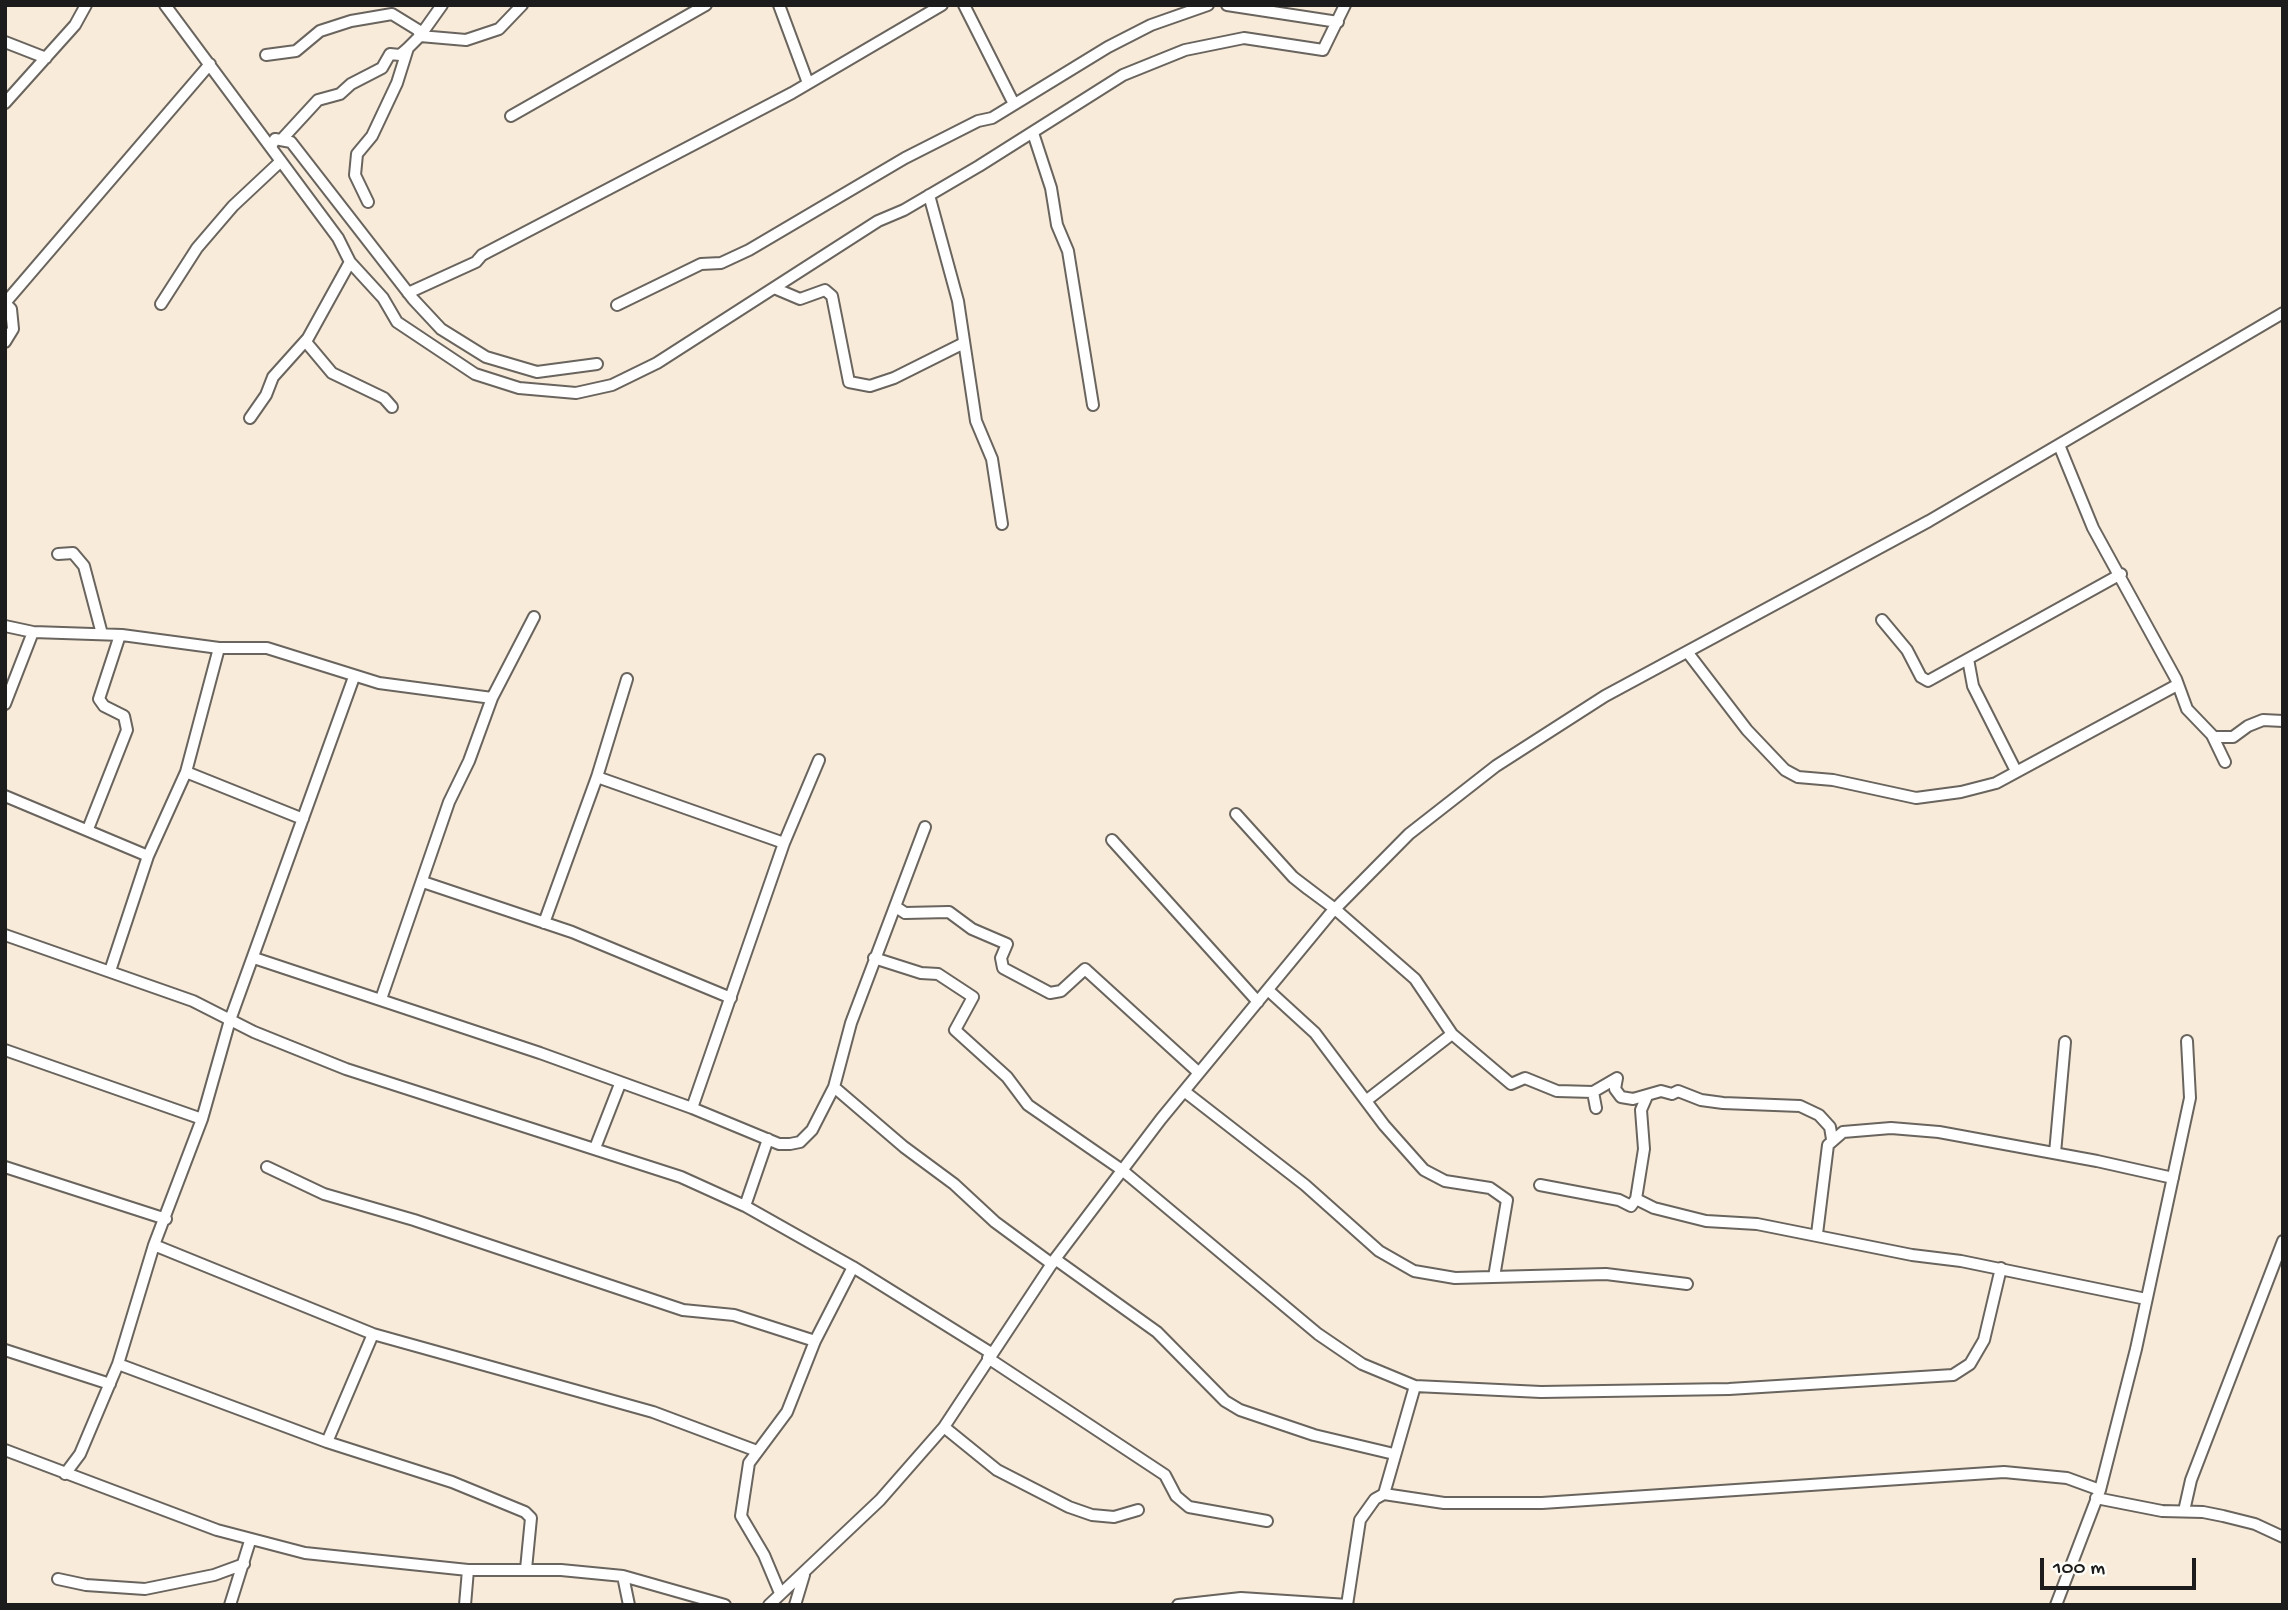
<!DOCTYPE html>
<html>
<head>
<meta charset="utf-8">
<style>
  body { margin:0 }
  #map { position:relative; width:2288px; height:1610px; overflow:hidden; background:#f8ebd9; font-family:"Gochi Hand",sans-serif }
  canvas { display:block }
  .frame { position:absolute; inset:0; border:7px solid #1c1c1c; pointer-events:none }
  .scale { position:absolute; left:2040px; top:1558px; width:156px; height:32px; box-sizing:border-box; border:4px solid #1c1c1c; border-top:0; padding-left:9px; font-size:21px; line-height:24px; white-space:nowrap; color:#1c1c1c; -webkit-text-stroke:5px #fdfcf7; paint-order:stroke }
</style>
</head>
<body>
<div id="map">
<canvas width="2288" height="1610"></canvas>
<div class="frame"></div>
<div class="scale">100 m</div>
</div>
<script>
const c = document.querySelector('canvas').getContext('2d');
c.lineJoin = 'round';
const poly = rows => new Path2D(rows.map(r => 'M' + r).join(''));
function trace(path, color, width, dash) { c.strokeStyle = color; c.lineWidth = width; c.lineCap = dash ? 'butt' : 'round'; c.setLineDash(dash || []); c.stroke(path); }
const minor = poly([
  [165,5,338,238,350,262,383,298,397,322,475,374,519,388,576,393,612,385,657,363,878,221,904,210,979,166,1123,75,1185,50,1244,38,1323,50,1345,5],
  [779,5,808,83],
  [964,5,1014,104],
  [1227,5,1338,22],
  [5,42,46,58],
  [266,55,296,51,320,31,351,21,392,14,418,30,420,36,442,5],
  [5,103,75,25,86,5],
  [511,116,706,5],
  [1033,133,1051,188,1057,225,1068,251,1093,405],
  [283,138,318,100,340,94,351,84,382,68,390,54,400,55,408,48],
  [271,147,275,139,291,142,413,299,441,329,486,357,537,372,597,364],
  [929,195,958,301,976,421,992,459,1002,524],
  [368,202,355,175,357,154,372,136,397,83,408,48,420,36,466,40,499,29,522,5],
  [774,288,800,299,825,290,832,296,849,382,870,386,894,378,964,343],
  [408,293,476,262,482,255,792,93,942,5],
  [5,303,210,64],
  [5,303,11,309,13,329,5,342],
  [161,304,197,248,233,206,281,161],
  [617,305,701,264,721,263,749,250,905,158,978,121,992,118,1108,47,1151,25,1208,5],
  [306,342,332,373,384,398,392,407],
  [250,418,266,395,273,377,308,338,350,262],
  [2059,445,2093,528,2176,679,2187,709,2212,735,2225,762],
  [58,554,73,553,84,566,102,634],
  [1882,620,1907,650,1921,677,1928,681,2121,574],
  [5,626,33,632,122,635,219,648,267,648,379,683,492,698],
  [1688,653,1747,730,1785,770,1798,777,1833,780,1916,798,1961,792,1996,783,2177,685],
  [1968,659,1973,686,2016,771],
  [5,704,33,632],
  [2213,737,2233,737,2248,726,2263,720,2283,721],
  [186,772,303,819],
  [597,777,784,843],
  [5,796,148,856],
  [1236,814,1293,877,1308,889,1335,909,1293,877],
  [88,829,127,730,124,716,104,706,99,699,120,635],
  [1112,840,1258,1002],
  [423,882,572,932,731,998],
  [896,907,905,913,949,912,972,929,1007,944,1001,958,1003,968,1050,993,1061,991,1085,969,1198,1072],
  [1335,909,1415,979,1452,1034,1511,1084,1525,1078,1557,1091,1593,1092,1596,1108],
  [544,923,597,777,627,679],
  [5,935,193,1001,254,1032,346,1069,681,1177,745,1206,853,1267,991,1353],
  [254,958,540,1053,692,1108,779,1144,790,1144,800,1142,812,1130,834,1087,851,1023,925,827],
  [874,958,921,973,938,974,973,997,955,1030,1007,1077,1028,1105,1122,1170,1318,1334,1362,1364,1415,1386,1541,1392,1729,1389,1953,1375,1970,1364,1984,1340,2001,1268],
  [110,971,148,856,186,772,219,648],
  [1268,990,1315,1033,1384,1125,1424,1170,1445,1181,1490,1188,1507,1200,1494,1277],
  [381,999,449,802,469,761,492,698,534,617],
  [5,1050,202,1119],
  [834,1087,904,1147,954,1184,995,1222,1052,1264],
  [1184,1091,1305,1185,1379,1251,1414,1271,1455,1278,1606,1274,1687,1284],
  [1593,1092,1617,1078,1615,1089,1621,1097,1633,1099,1661,1091,1672,1094,1678,1091,1701,1100,1723,1103,1800,1106,1819,1115,1830,1127,1832,1139],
  [1647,1096,1641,1110,1644,1149,1636,1199,1654,1208,1706,1221,1757,1224,1912,1255,1961,1261,2146,1299],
  [1367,1100,1452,1034],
  [692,1108,784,843,819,760],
  [595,1148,620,1084],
  [2055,1153,2065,1042],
  [5,1167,166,1219],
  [267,1167,324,1194,414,1220,683,1310,734,1315,815,1341],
  [1540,1185,1619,1200,1631,1206,1636,1199],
  [745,1206,768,1139],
  [1817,1234,1828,1145,1843,1132,1891,1128,1939,1132,2097,1161,2173,1178],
  [154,1245,373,1334,653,1412,757,1451],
  [1055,1259,1157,1332,1225,1401,1240,1410,1314,1435,1394,1454],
  [5,1350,110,1384],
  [988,1358,1165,1475,1176,1496,1189,1507,1267,1521],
  [118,1364,327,1442,452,1482,525,1512,531,1518,526,1569],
  [944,1427,997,1470,1069,1507,1092,1515,1114,1517,1138,1510],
  [327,1442,373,1334],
  [5,1450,217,1530,305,1553,468,1570,561,1570,623,1576,725,1605],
  [65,1474,80,1454,118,1364,154,1245,202,1119,230,1020,354,677],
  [1384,1494,1415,1386],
  [2096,1498,2162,1511,2203,1512,2223,1516,2255,1524,2283,1537],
  [2184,1511,2191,1480,2283,1241],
  [623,1576,629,1605],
  [58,1579,86,1585,145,1589,214,1575,244,1564],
  [780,1593,764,1555,741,1516,749,1463,787,1412,815,1341,853,1267],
  [230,1605,250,1541],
  [465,1605,468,1570],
  [769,1605,880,1500,944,1427,1055,1259,1161,1119,1330,914,1409,834,1496,766,1605,696,1929,521,2283,313],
  [795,1605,804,1575],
  [1178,1605,1241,1598,1348,1605],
  [1347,1605,1360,1520,1375,1499,1384,1494,1444,1503,1542,1503,2004,1472,2067,1478,2100,1490],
  [2056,1605,2100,1490,2136,1349,2190,1098,2187,1041]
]);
trace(minor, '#69645e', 14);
trace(minor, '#fff', 10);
</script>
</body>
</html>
